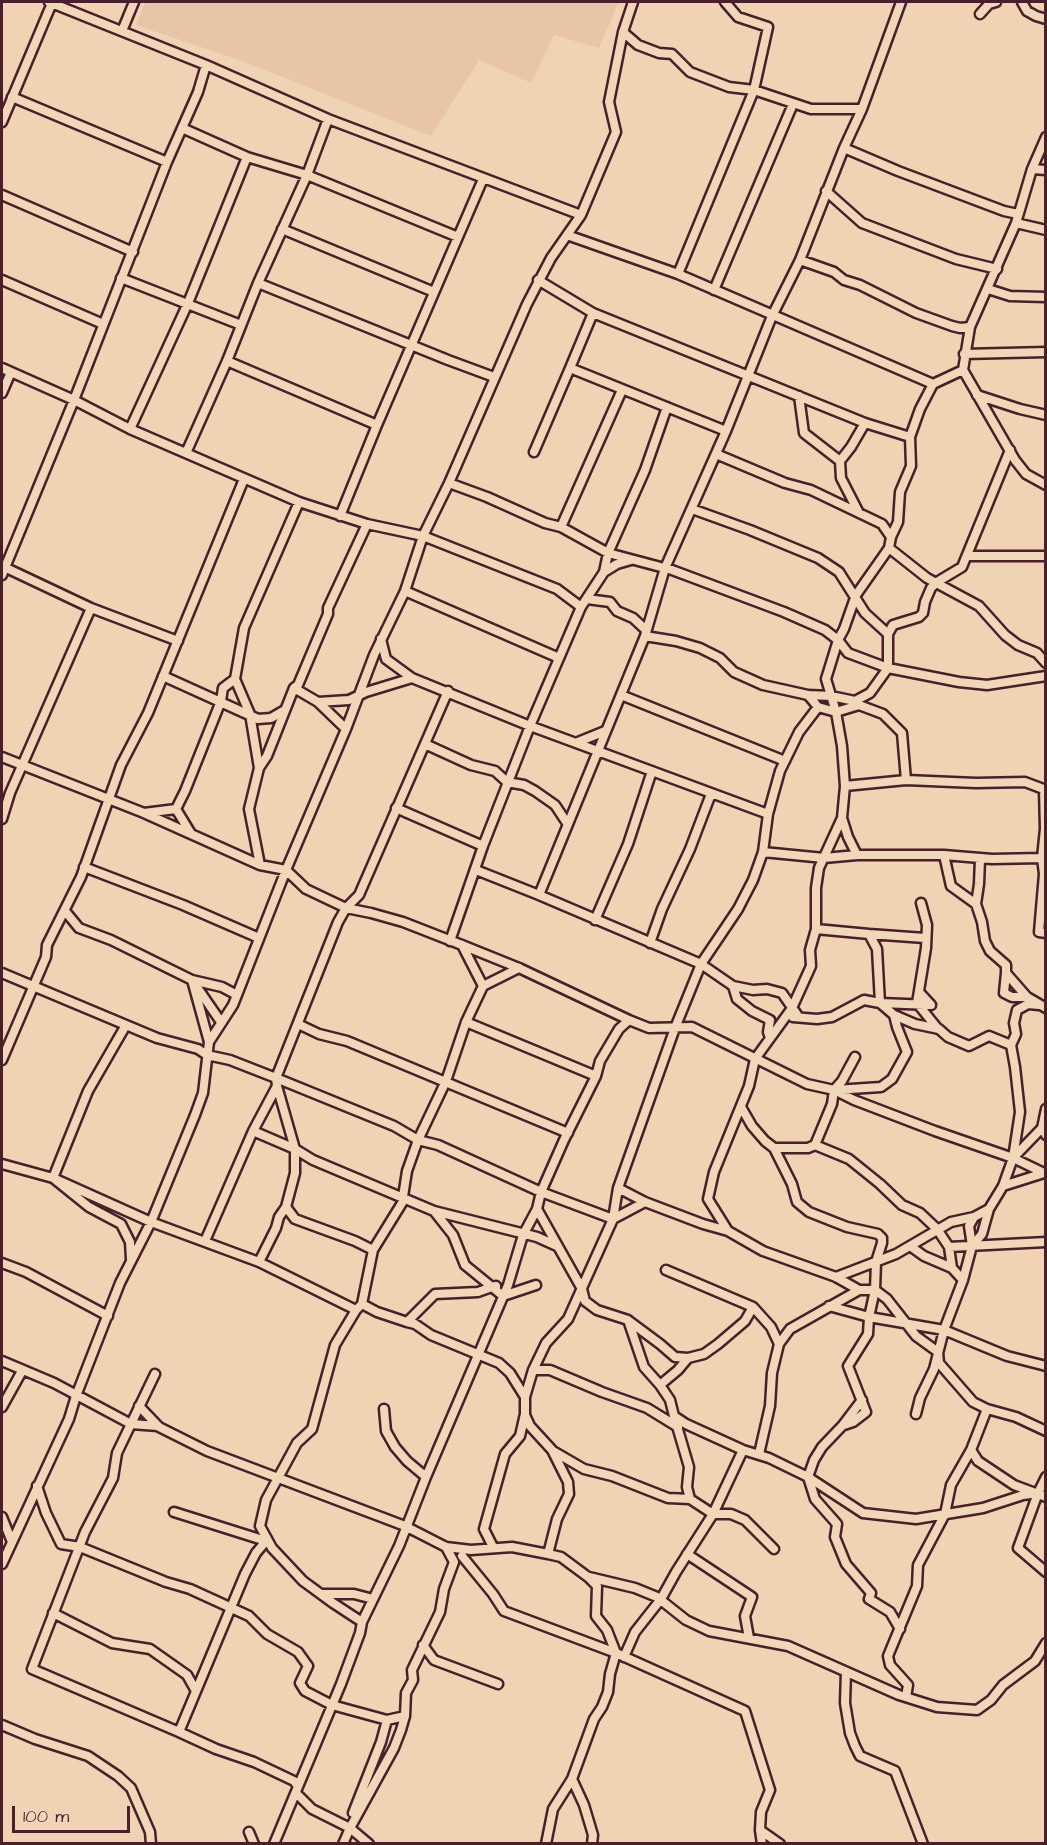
<!DOCTYPE html>
<html>
<head>
<meta charset="utf-8">
<style>
  body { margin:0 }
  #map { position:relative; width:1047px; height:1845px; overflow:hidden; background:#efd3b3; font-family:"Architects Daughter",sans-serif }
  canvas { display:block }
  .frame { position:absolute; inset:0; border:3px solid #4a1f2b; pointer-events:none }
  .scale { position:absolute; left:12px; top:1806px; width:118px; height:27px; box-sizing:border-box; border:3px solid #4a1f2b; border-top:0; padding-left:8px; font-size:18px; line-height:21px; white-space:nowrap; color:#4a1f2b; -webkit-text-stroke:4px #efd7b7; paint-order:stroke }
</style>
</head>
<body>
<div id="map">
<canvas width="1047" height="1845"></canvas>
<div class="frame"></div>
<div class="scale">100 m</div>
</div>
<script>
const c = document.querySelector('canvas').getContext('2d');
c.lineJoin = 'round';
function paint(path, color) { c.fillStyle = color; c.fill(path, 'evenodd'); }
const poly = rows => new Path2D(rows.map(r => 'M' + r).join(''));
function trace(path, color, width, dash) { c.strokeStyle = color; c.lineWidth = width; c.lineCap = dash ? 'butt' : 'round'; c.setLineDash(dash || []); c.stroke(path); }
paint(poly([
  [145,2,619,2,599,48,554,35,531,83,479,60,431,136,239,60,136,25]
]), '#e7c5a6');
const minor = poly([
  [49,2,206,65,328,119,581,215,616,132,609,102,623,32,633,2],
  [725,2,738,17,768,27,754,90,811,109,862,109,844,148,898,171,1004,211,1018,214],
  [1022,2,1027,11,1036,16,1046,19],
  [980,14,989,4,996,2],
  [122,31,134,2],
  [623,32,638,45,659,53,672,54,690,72,729,87,754,90,678,274],
  [12,97,167,162],
  [862,109,901,2],
  [2,122,52,3],
  [182,128,247,157,307,175,458,237],
  [1046,137,1032,169,1016,223,970,327,963,370,1015,460,1026,474,1046,485],
  [1032,169,1046,170],
  [826,191,862,223,956,259,997,269],
  [2,195,133,252],
  [1016,223,1046,230],
  [282,229,434,292],
  [567,235,678,274,933,384,963,370],
  [800,260,834,272,844,280,860,285,916,313,952,326,960,328,970,327],
  [121,278,241,325],
  [2,280,103,324],
  [538,280,593,313,865,423,851,447,840,461,841,478,859,513],
  [258,283,448,360,494,377],
  [988,289,1010,296,1046,297],
  [714,290,793,104],
  [593,313,570,368,726,431],
  [964,354,1046,352],
  [227,361,377,425],
  [2,368,74,400,130,429,299,502,367,524,423,536,557,589,581,607],
  [2,393,11,372],
  [977,395,1020,409,1046,415],
  [799,396,804,433,840,461],
  [865,423,910,437,920,409,933,384],
  [130,429,188,303,247,157],
  [534,452,570,368],
  [186,453,227,361,258,283,307,175,328,119],
  [716,454,785,483,811,490,882,524,891,537,889,548,856,595,844,629,838,640,826,679,836,712,859,705,883,714,902,733,906,780],
  [449,483,487,497,545,523,561,527,608,553,672,570,784,612,825,630,838,640,848,653,888,668,959,682,987,685,1046,676],
  [692,509,750,530,818,558,839,572,865,613,888,634,888,668,870,693,855,701,831,696,808,695],
  [340,516,377,425,483,179],
  [561,527,622,390],
  [891,537,898,522,900,492,911,466,910,437],
  [889,548,927,578,979,606,1005,635,1018,645,1037,653,1046,663],
  [968,556,1046,556],
  [2,566,91,608,178,641],
  [604,572,617,564,631,560],
  [2,575,74,400,167,162,198,92,206,65],
  [405,591,559,658],
  [587,599,610,602,617,611,633,618,646,630],
  [888,634,893,625,919,617,923,613,925,602,931,588,937,582,962,567,1010,450],
  [645,636,676,641,700,648,720,658,734,672,763,685,808,695,818,707,836,712,842,746,845,786,906,780,976,783,1025,782,1046,790],
  [381,639,386,659,412,678,530,726,768,814],
  [163,676,258,719,271,718,285,710],
  [294,688,318,702,346,729],
  [621,695,785,761],
  [318,702,349,700,366,692,412,678],
  [578,742,605,731],
  [425,744,471,765,495,771,507,782,524,785,535,791,555,805,567,823],
  [2,757,144,813,260,865,286,870,306,889,346,908,371,913,403,922,462,945,519,968,629,1020,649,1028,692,1027,807,1084,834,1090,854,1100,935,1131,1013,1158,1046,1174],
  [259,768,250,714,235,679,244,628,299,502],
  [1044,789,1045,829,1042,858,1044,874,1039,932,1046,933],
  [396,808,483,846],
  [176,809,185,791,221,701,223,688,235,679],
  [176,809,190,832],
  [144,813,176,809],
  [842,818,848,837,857,855],
  [2,819,10,793,91,608],
  [763,852,824,858,857,855,944,855,992,859,1042,858,1046,857],
  [944,855,951,886,976,904,982,922,985,941,990,951,1006,965,1006,973,1027,997,1046,1008],
  [260,865,249,809,259,768,267,756,294,688,298,685,328,614,328,608,367,524],
  [84,867,183,905,259,938],
  [476,870,539,895,701,964,733,986,753,990,767,989,782,993,798,1016],
  [539,895,645,636,665,568,726,431,772,316,800,260,844,148],
  [921,903,927,925,926,948,917,1003,938,1029],
  [976,904,979,884,980,859],
  [65,911,79,928,111,940,192,980,221,1022],
  [595,920,628,844,652,771],
  [816,929,869,934,877,949,880,1003,894,1015,897,1027,907,1052,892,1079,881,1087,835,1090],
  [869,934,925,938],
  [450,941,483,846,530,726,581,607,604,572,608,553,645,470,667,407],
  [650,943,662,909,690,849,711,794],
  [462,945,483,986],
  [2,973,157,1038,198,1049,207,1055,230,1060,276,1078,394,1126,418,1140,438,1145,541,1192,613,1219,645,1202],
  [1006,973,1004,993,1012,997,1027,997],
  [733,986,737,999,752,1011,770,1020,768,1032,770,1038],
  [894,1015,915,1024,939,1029,948,1037,969,1046,989,1036,1011,1045,1015,1067,1020,1112,1013,1158],
  [793,1017,817,1019,832,1017,864,1000,880,1003,931,1005,919,992],
  [466,1022,596,1076],
  [298,1024,319,1034,347,1041,568,1133],
  [126,1025,88,1091,53,1178,89,1207,121,1224,130,1242,131,1259],
  [209,1042,192,980,222,987,237,995],
  [1011,1045,1016,1034,1014,1023,1017,1010,1028,1004,1039,1005],
  [2,1060,46,957,47,945,81,877,121,765,148,713,244,479],
  [741,1107,752,1126,765,1141,774,1148,792,1184,797,1202,809,1212,847,1227,878,1234,882,1238,882,1243,876,1262,875,1290,869,1317,944,1330,1007,1356,1046,1366],
  [1046,1109,1042,1128,1046,1135],
  [253,1131,295,1149,313,1160,434,1211,537,1237,557,1246],
  [815,1145,849,1159,880,1184,902,1205,920,1213,937,1229,949,1247,1046,1242],
  [774,1148,808,1148,815,1145,832,1104,834,1090,842,1081,855,1057],
  [2,1164,53,1178,151,1222,259,1262,356,1310],
  [1003,1186,1044,1173],
  [618,1188,645,1202,703,1224,728,1231,763,1251,836,1277,859,1290,875,1290,887,1299,916,1336,938,1352,939,1363,973,1402,987,1409,1016,1417,1046,1431],
  [286,1207,295,1219,355,1241,373,1250],
  [537,1209,582,1289,585,1301,597,1310,628,1320,644,1367,660,1385,670,1400,674,1416,686,1424,743,1450,769,1458,808,1477,863,1513,916,1519,983,1508,1023,1495,1038,1493],
  [434,1211,453,1235,465,1265,492,1287,496,1286],
  [728,1231,708,1199,714,1172,749,1086,755,1059,792,1008,811,966,810,950,816,929,816,888,819,868,842,818,845,786],
  [205,1241,253,1131,277,1086,276,1078,338,922,346,908,359,895,448,691],
  [910,1246,924,1256,952,1268,963,1280],
  [972,1246,982,1234,989,1209],
  [949,1247,952,1268],
  [259,1262,276,1228,279,1217,286,1207,295,1173,295,1149,277,1086],
  [2,1263,26,1272,108,1316],
  [666,1270,753,1307,771,1327,779,1344,772,1373,770,1406,759,1454],
  [836,1277,896,1254,951,1222,974,1217,989,1209,1003,1186,1013,1158,1042,1128,1046,1126],
  [362,1304,377,1312,407,1322,435,1294,478,1292,492,1287,503,1296,536,1285],
  [829,1306,869,1317,868,1334,848,1366,866,1412,853,1422,844,1425],
  [629,1321,660,1344,675,1357,688,1358],
  [407,1322,415,1324,431,1335,499,1363,510,1373,525,1397,525,1414,520,1436,505,1454,484,1529,493,1547],
  [779,1344,790,1329,859,1290],
  [2,1361,54,1383,131,1424,158,1426],
  [533,1370,550,1370,602,1392,647,1408,678,1427],
  [155,1374,117,1453,113,1478,85,1532,32,1669,179,1732],
  [660,1385,678,1370,688,1358,704,1354,718,1344,745,1321,753,1307],
  [525,1397,533,1370,546,1343,568,1319,613,1219,618,1188,675,1028,701,964,738,909,753,880,763,852,768,814,780,771,799,732,818,707],
  [862,1400,843,1425,822,1447,814,1460,808,1477,815,1499,837,1524,835,1537,846,1564,871,1593,869,1599,890,1612,900,1629],
  [139,1406,159,1427,207,1451,405,1526,446,1547,471,1550,512,1547,548,1554,561,1557,588,1577,597,1586,596,1616,607,1630,616,1653,610,1674,608,1692,602,1707,594,1719,572,1779,584,1805,593,1835,592,1844],
  [2,1407,22,1371],
  [987,1409,971,1450,978,1461,1014,1485,1046,1497],
  [916,1414,920,1398,934,1369,944,1330,963,1280,972,1246,969,1226,974,1217],
  [525,1415,530,1426,552,1450,568,1482,569,1494,557,1519,548,1554],
  [674,1416,689,1467,687,1487,690,1499,713,1514,731,1514,745,1520,774,1549],
  [553,1451,584,1469,612,1476,668,1498,690,1499],
  [426,1477,508,1285,523,1235,537,1209,541,1192,564,1140,596,1076,600,1061,619,1029,629,1020],
  [1046,1477,1038,1493,1018,1548,1046,1572],
  [37,1486,46,1513,61,1544,80,1547,166,1582,190,1589,249,1616,267,1634,298,1652,308,1666,300,1683,305,1691,332,1705,387,1720],
  [174,1512,266,1541,256,1553,245,1574,179,1732,216,1749,254,1762,294,1781,298,1786],
  [2,1517,12,1542],
  [687,1554,752,1597,745,1616,749,1638],
  [462,1556,493,1594,504,1611,616,1653,745,1711,770,1790,761,1812,760,1830,780,1844],
  [2,1564,69,1419,76,1396,120,1283,151,1222,195,1115,203,1093,209,1042,233,1005,237,995,286,870,346,729,374,655,405,591,423,536,449,483,527,304,551,258,581,215],
  [589,1577,635,1588,657,1597,686,1620,709,1631,788,1646,899,1695,937,1707,977,1710,991,1700,1003,1685,1035,1661,1046,1643],
  [322,1594,354,1594,373,1599],
  [53,1613,112,1643,150,1649,187,1675,196,1691],
  [362,1622,333,1603,303,1581,272,1548,260,1526,266,1500,297,1443,312,1429,335,1345,356,1310,362,1304,373,1250,402,1203,407,1171,418,1140,446,1081,466,1022,483,986,519,968],
  [423,1645,434,1660,498,1684],
  [624,1657,635,1632,661,1599,676,1572,713,1514,743,1450],
  [846,1672,845,1703,850,1733,855,1746,860,1756,895,1771,923,1844],
  [906,1697,908,1685,890,1665,888,1656,917,1586,918,1565,945,1514,951,1485,971,1450],
  [2,1725,35,1739,88,1756,118,1776,131,1788,150,1832,151,1844],
  [296,1793,312,1809,350,1828,369,1844],
  [353,1813,381,1742,387,1720,405,1716],
  [760,1830,762,1844],
  [249,1832,254,1844],
  [274,1844,341,1684,360,1633,362,1622,399,1546,426,1477,407,1461,395,1447,386,1431,384,1409],
  [343,1844,350,1828,394,1748,401,1730,405,1716,406,1693,413,1680,412,1670,440,1612,444,1589,454,1562,446,1547],
  [546,1844,553,1809,572,1779]
]);
trace(minor, '#4a1f2b', 13);
trace(minor, '#efd7b7', 8);
</script>
</body>
</html>
